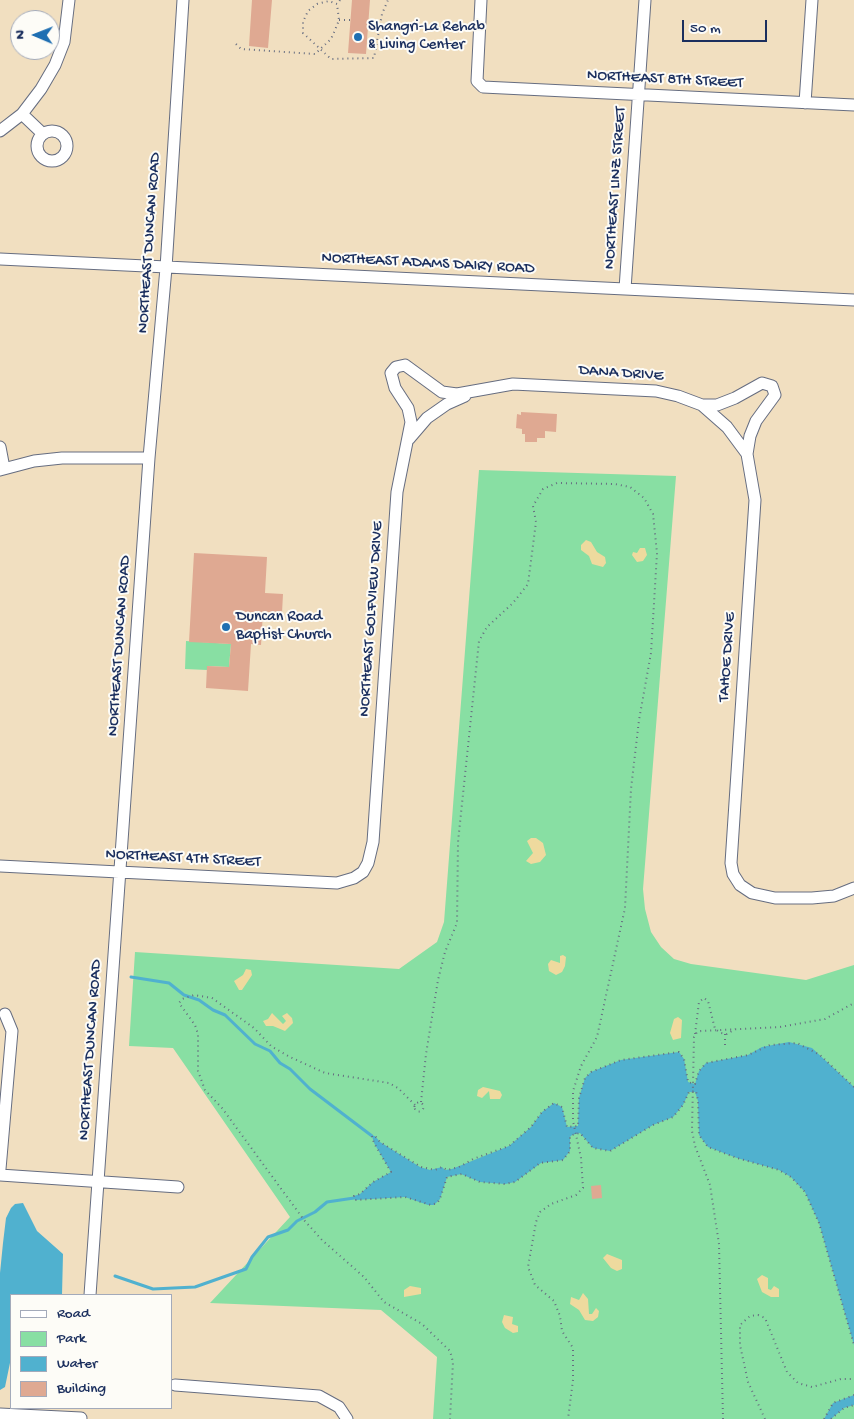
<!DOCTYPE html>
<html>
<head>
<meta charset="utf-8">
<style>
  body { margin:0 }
  #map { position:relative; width:854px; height:1419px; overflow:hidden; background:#f1dfc0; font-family:"Gochi Hand",sans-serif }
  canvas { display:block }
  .legend { position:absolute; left:10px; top:1294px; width:162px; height:115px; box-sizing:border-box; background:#fdfcf7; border:1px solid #a3aaba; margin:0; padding:6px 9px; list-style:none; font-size:15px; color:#1b2f5e }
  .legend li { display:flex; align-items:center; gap:10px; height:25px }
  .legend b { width:25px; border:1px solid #a3aaba }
  .north { position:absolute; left:10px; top:10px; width:50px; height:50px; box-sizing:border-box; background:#fdfcf7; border:1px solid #a3aaba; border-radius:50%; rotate:271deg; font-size:14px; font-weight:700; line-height:20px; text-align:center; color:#1b2f5e }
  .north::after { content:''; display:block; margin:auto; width:18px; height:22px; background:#1f6fb2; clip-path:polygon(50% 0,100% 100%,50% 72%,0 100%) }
  .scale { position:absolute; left:682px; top:20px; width:85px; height:22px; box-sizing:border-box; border:2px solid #1b2f5e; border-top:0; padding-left:6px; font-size:15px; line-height:18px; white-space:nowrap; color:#1b2f5e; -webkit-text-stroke:4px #fdfcf7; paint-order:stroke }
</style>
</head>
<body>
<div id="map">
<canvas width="854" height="1419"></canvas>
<ul class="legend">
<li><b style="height:6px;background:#fff"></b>Road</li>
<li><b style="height:14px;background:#88dfa3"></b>Park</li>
<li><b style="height:14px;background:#50b1cf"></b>Water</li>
<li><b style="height:14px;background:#dfa992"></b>Building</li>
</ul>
<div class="north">N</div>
<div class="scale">50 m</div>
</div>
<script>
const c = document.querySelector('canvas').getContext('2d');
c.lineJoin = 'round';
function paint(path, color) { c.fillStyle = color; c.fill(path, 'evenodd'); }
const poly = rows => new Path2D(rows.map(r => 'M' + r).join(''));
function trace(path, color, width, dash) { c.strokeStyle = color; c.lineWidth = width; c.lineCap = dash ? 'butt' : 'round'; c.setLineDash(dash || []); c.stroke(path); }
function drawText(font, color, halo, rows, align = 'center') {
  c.font = font + ' "Gochi Hand",sans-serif'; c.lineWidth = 4; c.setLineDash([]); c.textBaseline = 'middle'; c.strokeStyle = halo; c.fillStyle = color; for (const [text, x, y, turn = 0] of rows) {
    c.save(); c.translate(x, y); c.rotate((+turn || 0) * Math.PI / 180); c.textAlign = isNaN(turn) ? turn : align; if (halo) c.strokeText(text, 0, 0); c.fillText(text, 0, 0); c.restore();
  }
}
paint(poly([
  [479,470,676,476,643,889,645,909,651,932,661,947,674,959,691,964,806,980,854,965,854,1419,433,1419,437,1357,381,1310,210,1303,290,1217,173,1048,129,1046,135,952,399,969,437,942,444,922],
  [186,641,231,644,229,667,207,666,207,670,185,669]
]), '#88dfa3');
paint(poly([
  [586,540,591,542,597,552,605,557,606,563,603,567,592,564,589,556,581,550,581,545],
  [640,548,645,548,647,555,643,561,637,562,632,555,633,552,637,553],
  [536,838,543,843,546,855,540,862,531,864,526,861,533,853,527,841,531,838],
  [563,955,566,957,565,966,562,972,556,975,549,971,548,964,551,960,560,963,560,956],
  [246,969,251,970,252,975,242,990,239,990,234,981,243,975],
  [272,1013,283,1024,286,1021,282,1016,287,1013,292,1018,293,1023,285,1031,273,1026,266,1026,263,1021,268,1019],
  [678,1017,682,1020,681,1038,673,1040,670,1033,674,1019],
  [483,1087,500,1091,502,1095,500,1099,490,1099,489,1091,482,1098,477,1096,478,1090],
  [607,1254,622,1260,622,1269,617,1271,611,1268,603,1258],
  [762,1275,768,1278,768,1289,771,1290,774,1286,779,1289,779,1297,771,1297,762,1292,757,1279],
  [410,1286,421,1288,421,1294,404,1297,404,1290],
  [583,1293,588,1299,589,1314,592,1314,596,1308,599,1311,598,1317,593,1321,585,1320,579,1310,570,1304,571,1297,579,1300],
  [504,1315,513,1317,512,1324,518,1326,518,1332,513,1333,505,1328,502,1322]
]), '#eeda9e');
paint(poly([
  [789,1042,812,1048,854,1087,854,1345,819,1223,805,1192,791,1177,779,1170,737,1158,708,1147,699,1135,698,1101,695,1092,689,1092,683,1105,673,1117,653,1125,610,1151,593,1148,580,1133,572,1135,570,1137,570,1151,563,1160,541,1163,515,1182,505,1184,480,1182,461,1174,447,1177,440,1199,434,1205,428,1205,405,1197,355,1200,354,1196,360,1194,373,1182,391,1172,374,1143,372,1136,375,1136,380,1142,420,1167,430,1170,442,1167,445,1170,452,1169,509,1146,531,1127,542,1112,554,1103,562,1107,567,1127,578,1126,579,1098,585,1078,591,1072,621,1060,679,1052,684,1059,688,1082,695,1084,699,1071,706,1063,748,1055,762,1047],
  [23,1203,37,1231,63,1254,62,1295,11,1295,11,1358,5,1387,0,1390,0,1273,3,1243,6,1218,11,1208,15,1204],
  [854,1395,854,1405,844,1408,831,1419,824,1419,833,1403]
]), '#50b1cf');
trace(poly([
  [131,977,169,983,184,995,199,1000,213,1010,225,1015,255,1044,270,1051,280,1063,290,1069,310,1089,372,1136],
  [115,1276,153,1289,195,1287,246,1269,252,1257,268,1237,288,1230,297,1221,315,1212,327,1202,354,1198]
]), '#50b1cf', 3);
paint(poly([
  [252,0,272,0,268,48,249,46],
  [352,0,370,0,366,54,348,53],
  [521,412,557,414,556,432,545,431,545,438,537,438,537,442,525,442,525,434,522,434,522,429,516,428,517,414,521,415],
  [194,553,267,557,265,593,283,594,282,613,263,612,261,645,251,644,248,691,206,688,207,666,229,667,231,644,189,642],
  [601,1185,602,1198,592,1199,591,1186]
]), '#dfa992');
const minor = poly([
  [477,81,483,87,854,105],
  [477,81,481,0],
  [805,103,812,0],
  [22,114,43,134],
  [0,131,22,114,41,89,55,65,64,42,69,0],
  '37 146a15 15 0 1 1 30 0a15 15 0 1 1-30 0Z',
  [0,259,854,300],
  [625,289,645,0],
  [702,405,727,427,747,454],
  [409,439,427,418,447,404,465,396],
  [0,447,4,468],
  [0,470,34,461,62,458,149,458],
  [0,866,337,883,354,878,363,872,368,863,373,842,397,492,411,422,408,408,395,388,391,373,396,367,405,365,442,392,457,394,513,384,656,391,678,396,702,405,717,405,735,398,762,383,772,386,775,395,756,421,750,436,747,454,755,500,731,863,733,874,740,885,752,893,775,898,812,898,834,896,854,888],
  [0,1169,12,1031,5,1014],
  [0,1175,178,1187],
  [90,1295,149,458,166,268,183,0],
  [175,1385,319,1396,339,1407,347,1419],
  [0,1414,81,1418]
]);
trace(minor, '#666d80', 13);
trace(poly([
  [340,0,337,4,329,1,317,4,308,11,303,22,303,33,331,59,374,58,382,14,388,0],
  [339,20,350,20],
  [236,44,241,49,315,54,331,39,335,30,339,20,337,4],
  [695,1034,699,1002,704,998,708,1001,715,1029,721,1033,727,1034,735,1029],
  [725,1034,725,1045],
  [854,1087,820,1055,797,1043,770,1045,748,1055,706,1063,699,1071,695,1084,688,1082,684,1059,679,1052,621,1060,591,1072,585,1078,579,1098,578,1126,567,1127,562,1107,554,1103,542,1112,531,1127,509,1146,473,1159,459,1167,447,1170,442,1167,435,1170,421,1167,380,1142,375,1136,372,1136,374,1143,391,1172,373,1182,360,1194,354,1196,355,1200,405,1197,431,1205,437,1203,440,1199,447,1177,462,1174,480,1182,505,1184,515,1182,540,1163,563,1160,570,1151,570,1137,572,1135,580,1133,593,1148,610,1151,653,1125,673,1117,683,1105,689,1092,696,1091,698,1101,699,1135,708,1147,737,1158,779,1170,791,1177,805,1192,819,1223,854,1345],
  [421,1102,426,1054,438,980,445,952,457,923,458,842,479,641,487,627,513,603,528,584,536,522,533,506,543,489,557,483,615,484,630,487,644,498,653,514,657,553,651,653,639,720,631,789,625,908,597,1037,581,1066,573,1091,573,1121,581,1158,583,1188,576,1195,551,1204,540,1212,536,1222,528,1267,535,1285,554,1301,560,1316,562,1331,573,1348,573,1380,568,1419],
  '414.5 1107a4.5 4.5 0 1 1 9 0a4.5 4.5 0 1 1-9 0Z',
  [415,1105,398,1088,389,1083,325,1073,290,1057,271,1046,254,1028,212,998,194,995,182,999,179,1003,195,1025,198,1034,198,1071,205,1090,222,1108,304,1220,322,1240,364,1277,384,1302,422,1324,450,1351,453,1362,450,1419],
  [723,1419,719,1244,710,1185,695,1146,692,1131,694,1037,697,1032,701,1031,780,1027,825,1019,854,1003],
  [765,1419,748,1382,740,1345,740,1325,750,1316,758,1315,765,1318,787,1372,798,1383,812,1387,841,1379,854,1379],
  [824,1419,833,1403,854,1395],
  [831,1419,844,1408,854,1405]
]), '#666d80', 2, [1, 4]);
trace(minor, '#fff', 11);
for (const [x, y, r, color] of [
  [358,37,5,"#1f6fb2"],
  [226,627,5,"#1f6fb2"]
]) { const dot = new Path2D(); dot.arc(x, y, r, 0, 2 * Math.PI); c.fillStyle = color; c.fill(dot); trace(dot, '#fdfcf7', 2); }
drawText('16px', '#1b2f5e', '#fdfcf7', [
  ["Shangri-La Rehab",368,28],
  ["& Living Center",368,46],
  ["Duncan Road",236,618],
  ["Baptist Church",236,636]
], 'left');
drawText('16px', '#1b2f5e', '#fdfcf7', [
  ["NORTHEAST 8TH STREET",665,80,3],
  ["NORTHEAST LINZ STREET",616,188,-86],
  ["NORTHEAST DUNCAN ROAD",150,243,-86],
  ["NORTHEAST ADAMS DAIRY ROAD",428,264,3],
  ["DANA DRIVE",621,374,4],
  ["NORTHEAST GOLFVIEW DRIVE",372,619,-86],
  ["NORTHEAST DUNCAN ROAD",120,646,-86],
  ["TAHOE DRIVE",728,657,-86],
  ["NORTHEAST 4TH STREET",183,859,3],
  ["NORTHEAST DUNCAN ROAD",91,1050,-86]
]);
</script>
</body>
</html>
